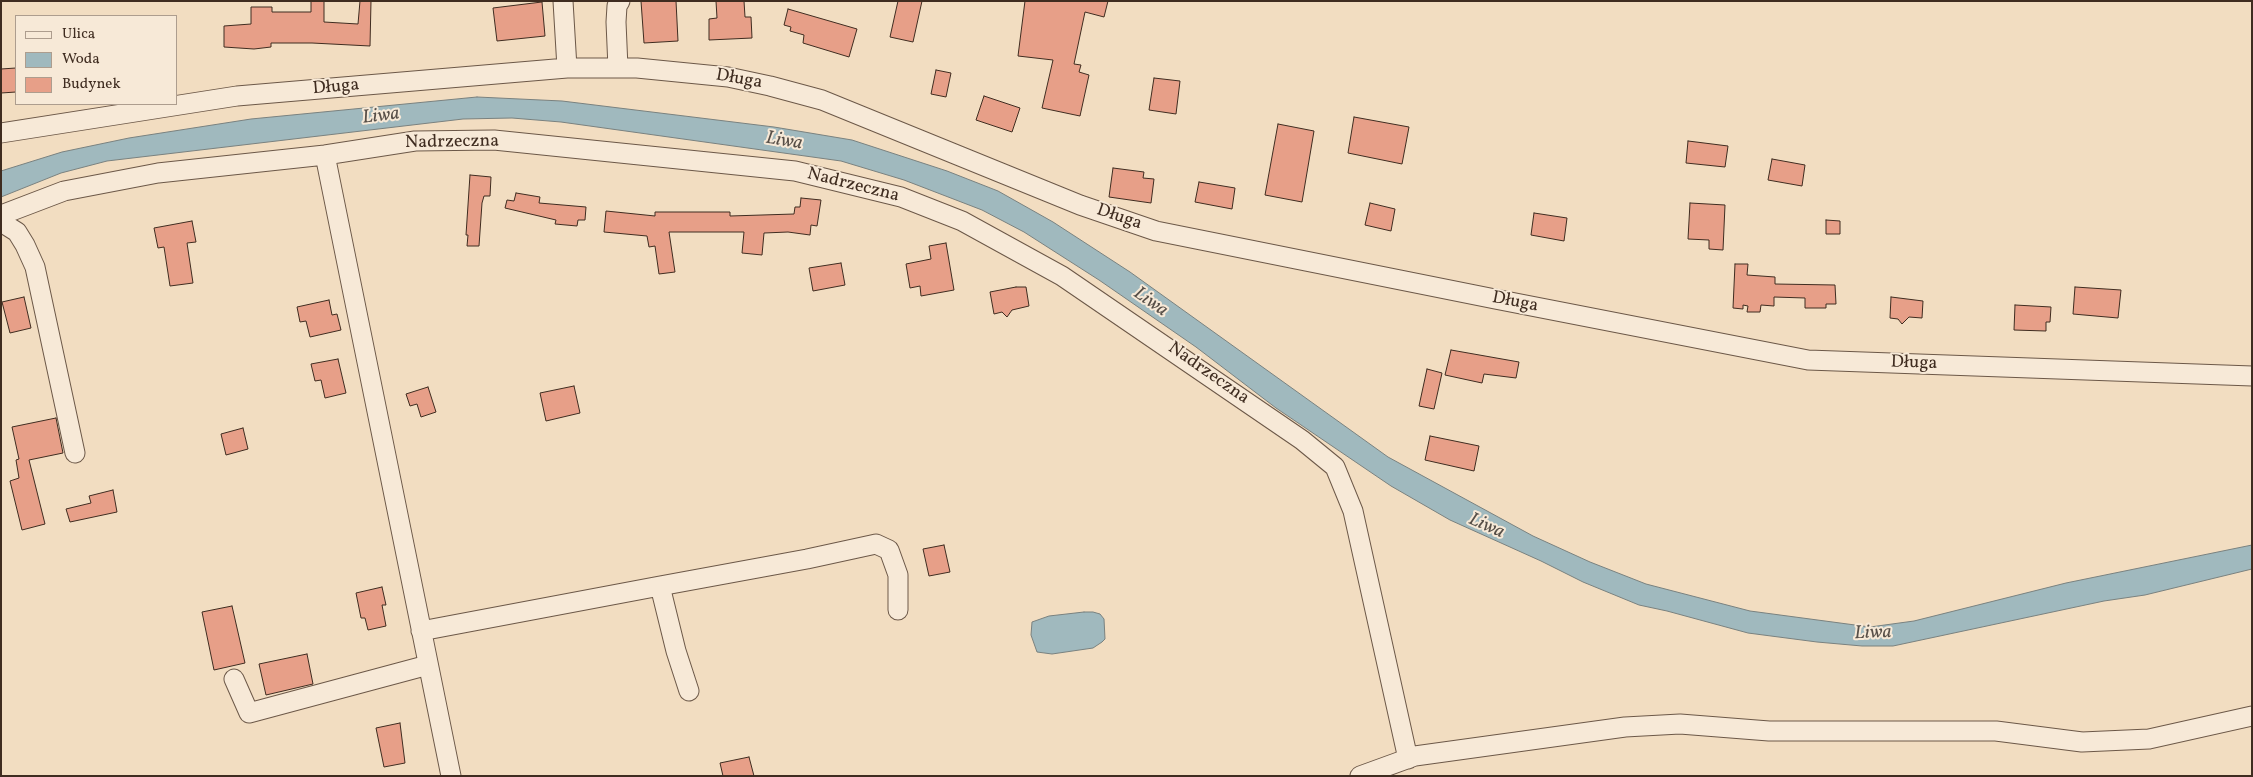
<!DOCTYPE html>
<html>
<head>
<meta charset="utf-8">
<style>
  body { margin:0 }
  #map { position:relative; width:2253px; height:777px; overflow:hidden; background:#f2ddc1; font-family:Vollkorn,serif }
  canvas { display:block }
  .frame { position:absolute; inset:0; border:2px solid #3f2c20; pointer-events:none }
  .legend { position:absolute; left:15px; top:15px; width:162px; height:90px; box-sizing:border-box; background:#f7e9d7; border:1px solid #ad9d8e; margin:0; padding:6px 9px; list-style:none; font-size:15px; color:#3f2c20 }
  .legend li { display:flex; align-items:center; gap:10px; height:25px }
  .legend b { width:25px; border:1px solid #ad9d8e }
</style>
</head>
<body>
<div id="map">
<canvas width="2253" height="777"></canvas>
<div class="frame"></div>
<ul class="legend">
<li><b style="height:6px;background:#f7e9d7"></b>Ulica</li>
<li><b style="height:14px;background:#a0b9be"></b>Woda</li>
<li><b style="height:14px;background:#e79f88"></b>Budynek</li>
</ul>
</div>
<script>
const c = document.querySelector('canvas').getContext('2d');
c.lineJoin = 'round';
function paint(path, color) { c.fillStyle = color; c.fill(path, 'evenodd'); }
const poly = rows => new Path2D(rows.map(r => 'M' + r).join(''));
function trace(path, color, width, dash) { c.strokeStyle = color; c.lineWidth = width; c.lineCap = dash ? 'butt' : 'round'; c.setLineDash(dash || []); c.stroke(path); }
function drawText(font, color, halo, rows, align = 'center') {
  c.font = font + ' Vollkorn,serif'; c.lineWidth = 4; c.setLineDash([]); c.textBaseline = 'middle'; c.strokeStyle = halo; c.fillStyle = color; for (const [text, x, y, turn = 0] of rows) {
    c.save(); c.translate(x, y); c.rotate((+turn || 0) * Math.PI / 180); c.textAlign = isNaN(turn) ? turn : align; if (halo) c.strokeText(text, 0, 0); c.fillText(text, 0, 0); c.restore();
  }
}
const water = poly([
  [477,97,562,101,774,127,852,140,947,171,998,191,1053,222,1130,272,1388,457,1533,536,1590,562,1646,584,1750,611,1870,627,1914,621,2066,583,2252,545,2252,569,2145,595,2104,601,1893,646,1862,646,1817,642,1748,633,1667,611,1639,605,1583,582,1541,561,1450,520,1391,486,1276,408,1196,347,1099,280,1024,232,982,210,904,180,841,161,561,122,512,118,463,119,107,161,61,173,1,197,1,171,62,152,129,138,251,119,477,97],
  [1084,612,1093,612,1100,614,1104,619,1105,639,1102,642,1093,648,1052,654,1037,652,1031,635,1032,622,1049,616,1084,612]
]);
paint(water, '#a0b9be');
trace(water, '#79817f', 1);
const building = poly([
  [311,1,324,1,324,22,358,24,360,1,371,1,370,46,312,43,271,43,271,47,254,49,224,47,224,26,251,24,251,7,272,7,272,12,311,12,311,1],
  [641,1,676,1,678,41,644,43,641,1],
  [716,1,744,1,745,17,751,17,752,38,709,40,709,19,717,18,716,1],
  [898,1,922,1,913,42,890,37,898,1],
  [1025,1,1108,1,1104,17,1085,12,1074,64,1081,65,1079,72,1089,75,1080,116,1042,108,1053,60,1018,56,1025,1],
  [542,2,545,36,497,41,493,8,542,2],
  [788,9,857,29,849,57,803,43,804,35,790,31,791,27,784,25,788,9],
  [16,68,16,92,1,93,1,69,16,68],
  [936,70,951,73,946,97,931,94,936,70],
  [1154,78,1180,81,1176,114,1149,110,1154,78],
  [984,96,1020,108,1012,132,976,120,984,96],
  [1354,117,1409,127,1402,164,1348,153,1354,117],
  [1278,124,1314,131,1302,202,1265,195,1278,124],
  [1688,141,1728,146,1725,167,1686,163,1688,141],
  [1772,159,1805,165,1802,186,1768,180,1772,159],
  [1113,168,1144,172,1143,178,1154,179,1151,203,1109,197,1113,168],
  [470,175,491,177,490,196,484,196,482,203,479,246,467,246,468,235,466,235,470,175],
  [1199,182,1235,188,1232,209,1195,202,1199,182],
  [516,193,540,197,539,203,586,207,585,220,578,220,577,226,555,224,556,220,505,208,507,200,514,201,516,193],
  [801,198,821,200,817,226,811,225,810,235,788,232,764,233,762,255,742,253,744,232,669,232,675,272,659,274,655,246,649,247,647,236,604,232,606,211,655,216,655,212,730,212,730,216,794,214,795,207,800,207,801,198],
  [1370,203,1395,209,1391,231,1365,225,1370,203],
  [1690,203,1725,205,1723,250,1709,249,1709,240,1688,239,1690,203],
  [1534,213,1567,218,1564,241,1531,235,1534,213],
  [1826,220,1840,221,1840,234,1826,234,1826,220],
  [192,221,196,242,187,243,193,283,170,286,164,247,158,248,154,228,192,221],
  [946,243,954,290,921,296,920,286,910,288,906,264,931,259,929,246,946,243],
  [841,263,845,285,813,291,809,268,841,263],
  [1735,264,1748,264,1747,275,1775,277,1775,284,1835,285,1836,304,1826,304,1826,308,1805,308,1805,298,1774,297,1774,306,1761,305,1760,312,1747,312,1748,306,1743,305,1743,309,1733,308,1735,264],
  [1016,287,1026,287,1029,306,1012,310,1007,317,1002,312,994,314,990,292,1016,287],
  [2075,287,2121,290,2118,318,2073,314,2075,287],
  [24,297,31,328,10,333,2,302,24,297],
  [1891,297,1923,301,1922,318,1909,317,1902,324,1898,319,1890,318,1891,297],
  [329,300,332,315,337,314,341,330,310,337,306,321,300,322,297,307,329,300],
  [2015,305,2051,307,2050,322,2046,322,2046,331,2014,330,2015,305],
  [1451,350,1519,362,1516,378,1484,374,1482,383,1445,375,1451,350],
  [338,359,346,393,325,398,321,380,315,381,311,364,338,359],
  [1427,369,1442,373,1434,409,1419,406,1427,369],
  [574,386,580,413,546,421,540,393,574,386],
  [428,387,436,412,421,417,417,404,410,406,406,394,428,387],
  [56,418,63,453,29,460,45,524,22,530,10,481,19,478,16,460,19,459,12,427,56,418],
  [243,428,248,449,226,455,221,434,243,428],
  [1430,436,1479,446,1474,471,1425,460,1430,436],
  [113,490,117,512,70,522,66,509,91,503,89,496,113,490],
  [944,545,950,572,929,576,923,549,944,545],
  [382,587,386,605,382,605,386,626,368,630,365,618,361,618,356,593,382,587],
  [232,606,245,663,214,670,202,612,232,606],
  [307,654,313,684,266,695,259,664,307,654],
  [400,723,405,763,384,767,376,728,400,723],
  [749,757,754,776,723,776,720,763,749,757]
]);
paint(building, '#e79f88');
trace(building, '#3f2c20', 1);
const minor = poly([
  [563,1,567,68],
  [618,68,616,22,617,6,620,1],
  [1,133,237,96,567,68,637,68,728,77,770,86,822,100,1080,205,1156,231,1495,299,1808,360,2252,376],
  [325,155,451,776],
  [1,215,64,191,158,173,325,155,415,141,494,140,795,171,901,197,962,221,1062,276,1302,440,1335,467,1353,511,1408,759],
  [1,222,17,232,25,245,35,267,75,453],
  [660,586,807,559,876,544,889,550,898,575,898,610],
  [421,631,660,586,676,651,689,691],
  [234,679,249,713,428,665],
  [1360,776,1415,756,1625,727,1680,724,1769,731,1996,731,2082,742,2149,739,2252,716]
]);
trace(minor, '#6c5848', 21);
trace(minor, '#f7e9d7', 19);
drawText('18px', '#3f2c20', '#f7e9d7', [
  ["Długa",739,80,10],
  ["Długa",336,88,-5],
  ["Nadrzeczna",452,143,-1],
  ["Nadrzeczna",853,186,14],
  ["Długa",1119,218,19],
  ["Długa",1515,303,11],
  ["Długa",1914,364,2],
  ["Nadrzeczna",1208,374,35]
]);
drawText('italic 19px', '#574f48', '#f7e9d7', [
  ["Liwa",381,117,-7],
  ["Liwa",784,142,9],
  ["Liwa",1150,303,35],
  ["Liwa",1486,527,24],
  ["Liwa",1873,634,-2]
]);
</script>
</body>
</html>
